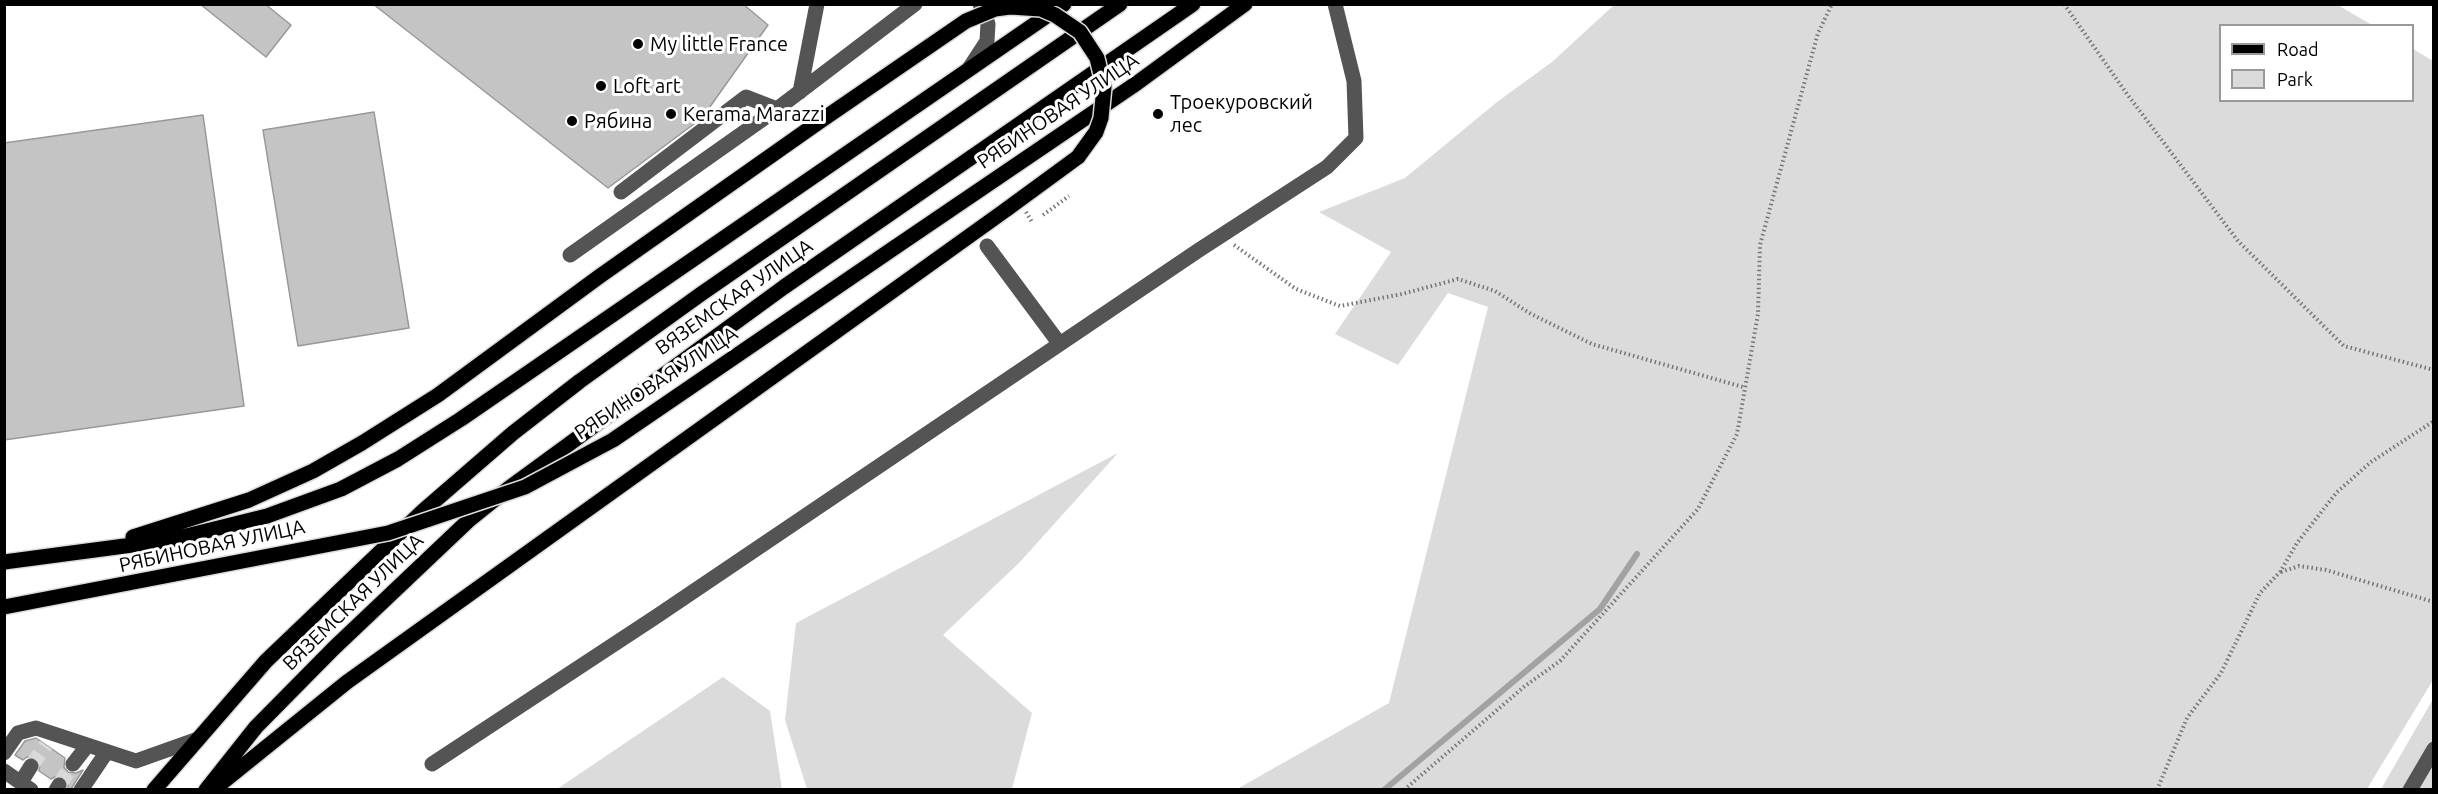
<!DOCTYPE html>
<html>
<head>
<meta charset="utf-8">
<style>
  body { margin:0 }
  #map { position:relative; width:2438px; height:794px; overflow:hidden; background:#fff; font-family:Ubuntu,sans-serif }
  canvas { display:block }
  .frame { position:absolute; inset:0; border:6px solid #000; pointer-events:none }
  .legend { position:absolute; left:2219px; top:24px; width:195px; height:78px; box-sizing:border-box; background:#fff; border:2px solid #999; margin:0; padding:8px 10px; list-style:none; font-size:18px; color:#000 }
  .legend li { display:flex; align-items:center; gap:12px; height:30px }
  .legend b { width:30px; border:2px solid #999 }
</style>
</head>
<body>
<div id="map">
<canvas width="2438" height="794"></canvas>
<div class="frame"></div>
<ul class="legend">
<li><b style="height:8px;background:#000"></b>Road</li>
<li><b style="height:16px;background:#dbdbdb"></b>Park</li>
</ul>
</div>
<script>
const c = document.querySelector('canvas').getContext('2d');
c.lineJoin = 'round';
function paint(path, color) { c.fillStyle = color; c.fill(path, 'evenodd'); }
const poly = rows => new Path2D(rows.map(r => 'M' + r).join(''));
function trace(path, color, width, dash) { c.strokeStyle = color; c.lineWidth = width; c.lineCap = dash ? 'butt' : 'round'; c.setLineDash(dash || []); c.stroke(path); }
function drawText(font, color, halo, rows, align = 'center') {
  c.font = font + ' Ubuntu,sans-serif'; c.lineWidth = 6; c.setLineDash([]); c.textBaseline = 'middle'; c.strokeStyle = halo; c.fillStyle = color; for (const [text, x, y, turn = 0] of rows) {
    c.save(); c.translate(x, y); c.rotate((+turn || 0) * Math.PI / 180); c.textAlign = isNaN(turn) ? turn : align; if (halo) c.strokeText(text, 0, 0); c.fillText(text, 0, 0); c.restore();
  }
}
paint(poly([
  [2336,4,2372,25,2220,26,2220,100,2412,100,2413,49,2433,61,2433,680,2367,789,1237,789,1389,703,1488,307,1448,293,1398,365,1335,334,1391,252,1319,212,1405,178,1497,102,1552,62,1614,5],
  [1118,453,1019,563,943,635,1032,713,1012,789,807,789,785,720,796,623],
  [723,677,770,711,782,789,557,789],
  [2433,699,2433,789,2381,789]
]), '#dbdbdb');
trace(poly([
  [1384,790,1600,609,1637,554]
]), '#a2a2a2', 6);
const building = poly([
  [200,4,265,4,291,25,266,57,200,4],
  [373,4,743,4,768,25,702,118,608,188,373,4],
  [374,112,409,328,298,346,263,130,374,112],
  [203,115,244,406,4,440,4,143,203,115],
  [36,738,65,758,64,767,68,772,76,773,83,770,71,789,68,789,68,781,63,776,59,775,51,779,39,771,40,762,36,757,27,757,23,760,15,755,25,741,36,738]
]);
paint(building, '#c4c4c4');
trace(building, '#989898', 1.5);
trace(poly([
  [31,766,46,745],
  [59,785,73,764]
]), '#d9d9d9', 15, [15, 8]);
const major = poly([
  [894,248,1137,83,1245,4],
  [133,537,249,500,313,471,362,443,438,395,600,276,816,124],
  [4,562,170,540,267,516,341,489,398,459,461,419,1064,4],
  [218,786,347,682,1007,209],
  [154,790,266,661,423,511,513,433,580,381,701,294,1120,4],
  [206,790,256,727,334,648,468,521,509,488,784,287,1193,4]
]);
trace(major, '#dbdbdb', 18);
trace(poly([
  [2064,4,2127,94,2238,241,2344,346,2434,370],
  [1026,212,1032,222],
  [1043,215,1069,196],
  [1234,245,1296,289,1340,306,1402,294,1458,279,1495,291,1531,314,1592,344,1743,387],
  [2281,572,2299,566,2326,570,2434,602],
  [1404,790,1525,686,1560,661,1698,509,1737,434,1758,314,1760,245,1818,33,1832,4],
  [2157,790,2187,718,2221,673,2260,593,2280,572,2297,543,2337,492,2371,462,2434,421]
]), '#767676', 4, [1.5, 3]);
trace(poly([
  [970,67,987,41,988,24,980,4],
  [800,92,817,4],
  [621,192,746,97,777,109],
  [987,246,1059,343],
  [570,255,777,109,915,4],
  [4,753,18,733,36,728,136,761,195,740],
  [73,764,87,746],
  [432,764,657,616,1199,250,1327,167,1356,138,1354,81,1335,4],
  [4,771,31,790],
  [21,782,31,766],
  [56,790,59,785],
  [81,790,106,753],
  [2410,790,2434,749]
]), '#545454', 15);
trace(major, '#000', 15);
const majorBridge = poly([
  [816,124,966,21,995,9,1010,7,1041,9,1055,15,1080,32,1097,58,1104,87,1101,118,1096,132,1078,157,1007,209],
  [4,607,388,533,525,487,613,440,894,248]
]);
trace(majorBridge, '#dbdbdb', 18, []);
trace(majorBridge, '#000', 15);
for (const [x, y, r, color] of [
  [638,44,6,"#000"],
  [601,86,6,"#000"],
  [671,114,6,"#000"],
  [1158,114,6,"#000"],
  [572,121,6,"#000"]
]) { const dot = new Path2D(); dot.arc(x, y, r, 0, 2 * Math.PI); c.fillStyle = color; c.fill(dot); trace(dot, '#fff', 2); }
drawText('20px', '#000', '#fff', [
  ["My little France",650,44],
  ["Loft art",613,86],
  ["Троекуровский",1170,102],
  ["лес",1170,125],
  ["Kerama Marazzi",683,114],
  ["Рябина",584,121]
], 'left');
drawText('20px', '#000', '#fff', [
  ["РЯБИНОВАЯ УЛИЦА",1058,111,-34],
  ["ВЯЗЕМСКАЯ УЛИЦА",734,297,-35],
  ["РЯБИНОВАЯ УЛИЦА",656,383,-33],
  ["РЯБИНОВАЯ УЛИЦА",212,546,-12],
  ["ВЯЗЕМСКАЯ УЛИЦА",353,602,-44]
]);
</script>
</body>
</html>
